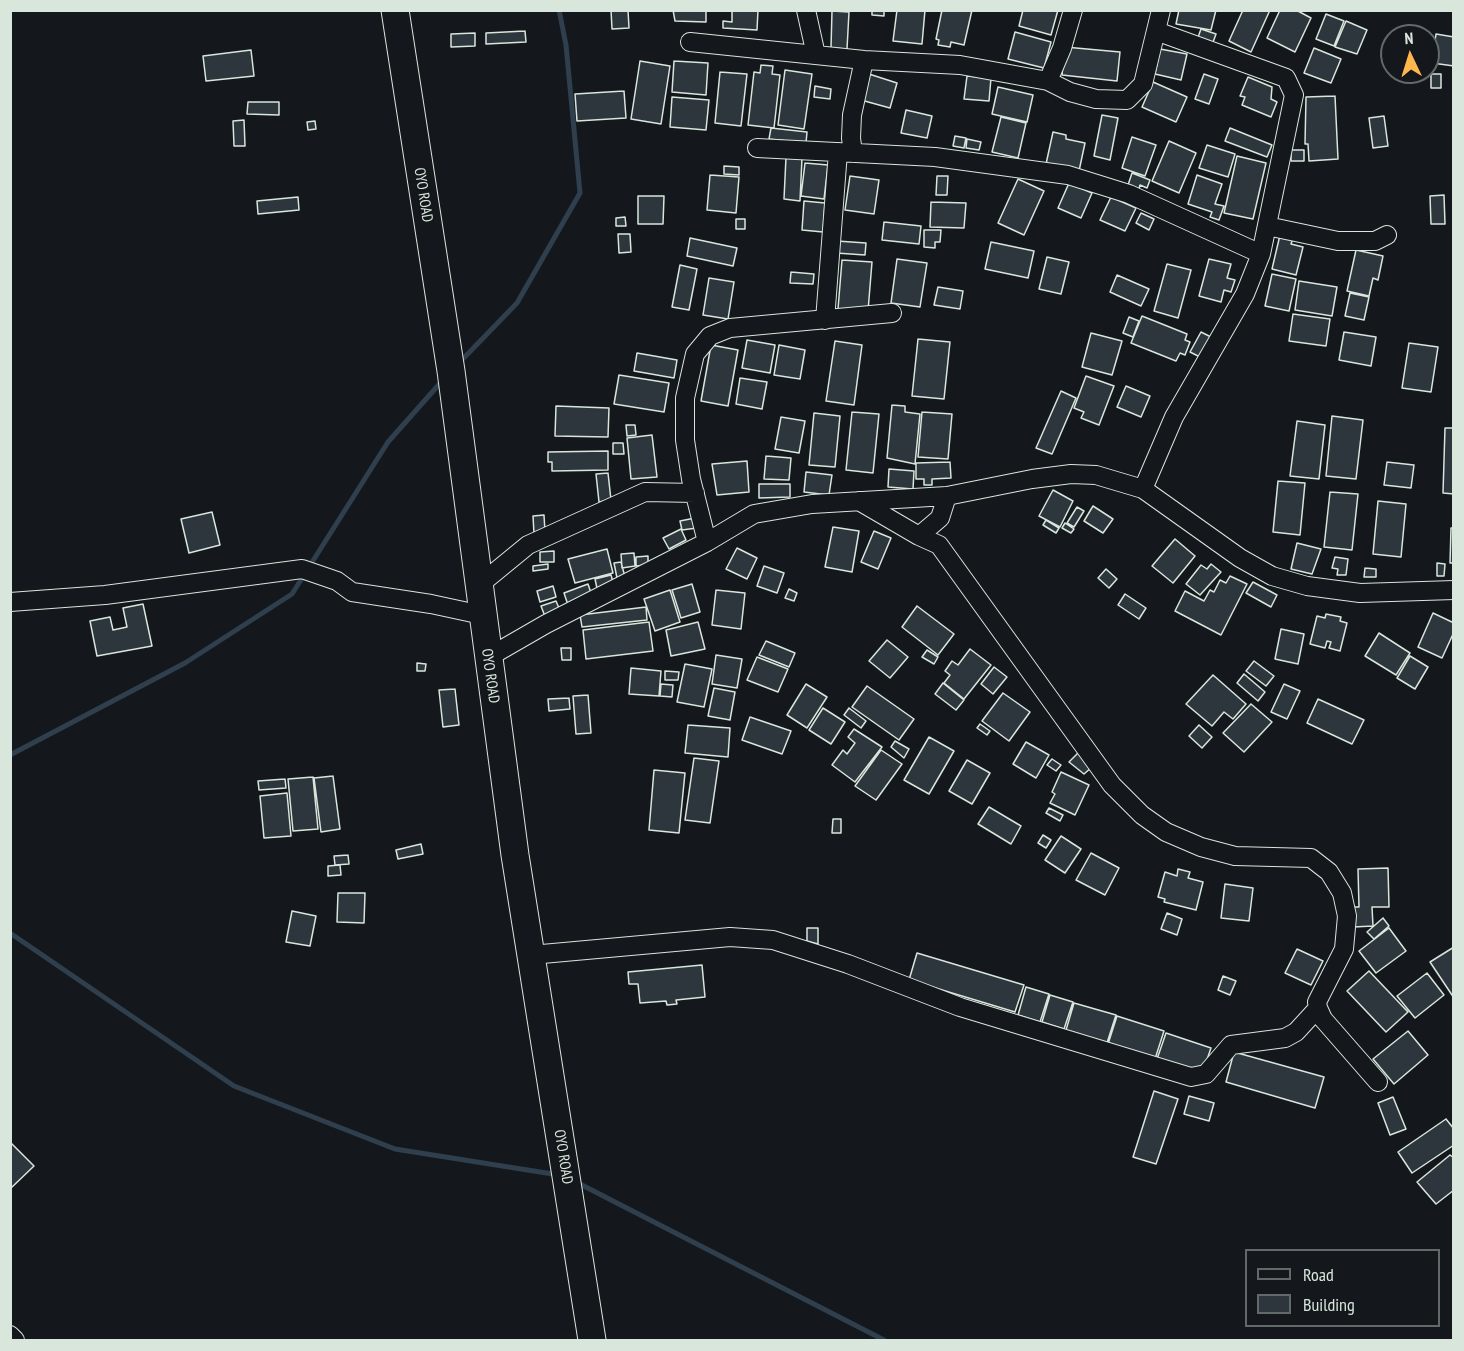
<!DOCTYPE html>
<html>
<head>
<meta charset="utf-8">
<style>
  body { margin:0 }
  #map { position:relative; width:1464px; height:1351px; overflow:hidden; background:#14181c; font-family:"PT Sans Narrow",sans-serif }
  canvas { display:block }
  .frame { position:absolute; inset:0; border:12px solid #d8e6dc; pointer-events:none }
  .legend { position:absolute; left:1245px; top:1249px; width:195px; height:78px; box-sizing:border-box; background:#14181c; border:2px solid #626a69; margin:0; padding:8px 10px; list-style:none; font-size:18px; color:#d8e6dc }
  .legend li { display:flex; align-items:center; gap:12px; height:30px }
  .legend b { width:30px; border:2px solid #626a69 }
  .north { position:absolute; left:1380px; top:24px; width:60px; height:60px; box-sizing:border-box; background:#14181c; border:2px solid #626a69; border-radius:50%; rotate:356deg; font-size:16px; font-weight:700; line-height:24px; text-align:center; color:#d8e6dc }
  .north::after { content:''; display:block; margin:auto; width:21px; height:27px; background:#ffb74d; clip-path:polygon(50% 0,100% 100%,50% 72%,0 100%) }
</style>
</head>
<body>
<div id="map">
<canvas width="1464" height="1351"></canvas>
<div class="frame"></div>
<ul class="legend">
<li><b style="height:8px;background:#14181c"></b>Road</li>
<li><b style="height:16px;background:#2c363c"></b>Building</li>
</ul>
<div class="north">N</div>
</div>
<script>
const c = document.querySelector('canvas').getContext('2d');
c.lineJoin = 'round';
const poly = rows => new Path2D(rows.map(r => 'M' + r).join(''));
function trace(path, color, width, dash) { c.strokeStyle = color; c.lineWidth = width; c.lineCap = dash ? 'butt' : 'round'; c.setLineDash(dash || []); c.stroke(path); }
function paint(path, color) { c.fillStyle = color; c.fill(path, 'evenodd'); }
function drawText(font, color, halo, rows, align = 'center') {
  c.font = font + ' "PT Sans Narrow",sans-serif'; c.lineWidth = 4.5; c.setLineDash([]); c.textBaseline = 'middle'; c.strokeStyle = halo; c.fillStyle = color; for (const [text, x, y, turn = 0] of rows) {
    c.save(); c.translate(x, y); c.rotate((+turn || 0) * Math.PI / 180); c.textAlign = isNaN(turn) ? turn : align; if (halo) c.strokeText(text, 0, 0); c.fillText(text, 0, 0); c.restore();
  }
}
trace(poly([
  [459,363,517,303,580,193,566,45,559,10],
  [10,755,185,663,292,594,388,442,442,381],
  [10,933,234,1086,395,1149,559,1175],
  [576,1182,884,1340]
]), '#2f3f4d', 5);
const building = poly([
  [611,10,628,10,629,28,612,29,611,10],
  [673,10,706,10,706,22,675,21,673,10],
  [732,10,758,10,757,30,723,28,723,21,732,22,732,10],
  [872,10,884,10,884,16,872,15,872,10],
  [897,10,925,10,922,44,893,41,897,10],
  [942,10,972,10,964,45,951,42,950,47,938,45,939,40,936,39,942,10],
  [1023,10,1058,10,1051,35,1019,26,1023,10],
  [1179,10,1216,10,1211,30,1176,24,1179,10],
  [1243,10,1270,10,1251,52,1229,41,1243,10],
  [1280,10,1296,10,1311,18,1295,52,1267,38,1280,10],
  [832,11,849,12,847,49,831,48,832,11],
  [1326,14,1344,21,1334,46,1316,39,1326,14],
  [1346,21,1367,30,1357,54,1335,47,1346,21],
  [1201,29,1216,34,1212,45,1197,40,1201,29],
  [525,31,526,42,486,44,486,33,525,31],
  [1015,32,1051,42,1044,68,1008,59,1015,32],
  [475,33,475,46,451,47,451,34,475,33],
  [1436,34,1454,37,1454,66,1432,63,1436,34],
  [1065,47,1120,52,1117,81,1062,75,1065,47],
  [1314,48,1341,59,1331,83,1304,73,1314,48],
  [1160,49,1187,54,1181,80,1155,74,1160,49],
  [251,50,254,76,206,81,203,56,251,50],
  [640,61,670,66,661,124,631,119,640,61],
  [674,61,708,63,706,95,672,92,674,61],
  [761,65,773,66,772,74,780,75,774,128,748,125,754,72,760,73,761,65],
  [785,70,812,74,804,129,778,125,785,70],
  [720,72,747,74,741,126,715,123,720,72],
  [869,74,897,83,890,108,861,100,869,74],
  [1204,74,1218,79,1209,104,1195,99,1204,74],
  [1431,74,1441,74,1441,88,1431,88,1431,74],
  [967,76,991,78,989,101,964,99,967,76],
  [1248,77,1272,87,1271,99,1277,102,1271,117,1242,105,1245,97,1240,96,1248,77],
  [1153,82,1187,97,1176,122,1142,107,1153,82],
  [815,86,831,89,830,99,814,97,815,86],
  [998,87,1033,95,1027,122,992,114,998,87],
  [624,91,626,118,577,121,575,94,624,91],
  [1335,96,1338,159,1309,161,1308,144,1305,144,1306,97,1335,96],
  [672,97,709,100,706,130,670,127,672,97],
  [248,102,279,102,279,115,247,114,248,102],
  [906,110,932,116,927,138,901,133,906,110],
  [1102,115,1118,118,1110,160,1094,156,1102,115],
  [1384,116,1388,146,1373,148,1369,118,1384,116],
  [1001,117,1026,123,1018,158,992,152,1001,117],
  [244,120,245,146,234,146,233,121,244,120],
  [315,121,316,129,308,130,307,122,315,121],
  [771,128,807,132,806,143,769,139,771,128],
  [1230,128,1272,145,1267,157,1225,141,1230,128],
  [1053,132,1066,135,1066,139,1085,143,1079,171,1046,164,1053,132],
  [955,136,966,138,964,148,953,146,955,136],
  [1132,137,1156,145,1145,176,1122,168,1132,137],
  [967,139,981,142,979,150,966,148,967,139],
  [1169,141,1196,153,1179,193,1152,181,1169,141],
  [1207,145,1235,154,1228,177,1199,168,1207,145],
  [1291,150,1304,150,1304,161,1291,161,1291,150],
  [1237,156,1266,163,1253,219,1224,213,1237,156],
  [786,157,802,158,800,201,784,199,786,157],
  [805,163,828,165,824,199,801,196,805,163],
  [724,166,739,167,739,175,724,174,724,166],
  [1132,173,1150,180,1147,188,1140,185,1139,189,1128,185,1132,173],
  [710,175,739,177,736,213,707,210,710,175],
  [1197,175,1222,184,1215,204,1224,206,1219,220,1210,217,1212,212,1188,204,1197,175],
  [850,176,879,180,874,214,845,210,850,176],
  [937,176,948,176,947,195,936,195,937,176],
  [1018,179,1044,191,1024,235,998,223,1018,179],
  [1069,183,1092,193,1081,218,1058,208,1069,183],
  [1444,195,1445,224,1431,224,1430,196,1444,195],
  [638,196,664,196,663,224,638,224,638,196],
  [298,197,299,210,258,214,257,201,298,197],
  [1111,197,1136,208,1125,231,1100,220,1111,197],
  [804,201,825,203,823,232,802,230,804,201],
  [931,202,966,203,964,228,930,227,931,202],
  [1141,213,1154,219,1149,230,1136,223,1141,213],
  [625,217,626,226,616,226,616,218,625,217],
  [736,219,745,219,745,229,736,229,736,219],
  [884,222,921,226,919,244,882,240,884,222],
  [924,230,941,230,940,242,935,242,935,248,924,247,924,230],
  [618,234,630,234,631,252,619,253,618,234],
  [1280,235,1293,238,1291,244,1303,247,1296,275,1272,269,1280,235],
  [690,238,737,248,733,266,687,256,690,238],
  [837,241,866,243,865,255,836,253,837,241],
  [991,242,1034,251,1028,278,985,269,991,242],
  [1356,250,1383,256,1378,280,1373,278,1369,296,1347,291,1356,250],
  [1047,257,1069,262,1061,294,1039,289,1047,257],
  [897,259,927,263,920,307,891,303,897,259],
  [1209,259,1231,264,1227,278,1235,280,1231,292,1224,290,1221,302,1199,296,1209,259],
  [842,260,872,262,868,311,838,309,842,260],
  [1167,264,1191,270,1178,318,1154,311,1167,264],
  [680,265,697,269,689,310,672,307,680,265],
  [791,272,814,274,813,284,790,283,791,272],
  [1272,274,1296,279,1289,311,1265,306,1272,274],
  [1117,275,1149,289,1141,306,1110,292,1117,275],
  [709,278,734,282,728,319,703,315,709,278],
  [1299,281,1337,287,1332,316,1295,310,1299,281],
  [938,287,963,291,960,309,934,305,938,287],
  [1350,293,1369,297,1364,320,1345,316,1350,293],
  [1293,314,1330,319,1326,346,1289,341,1293,314],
  [1142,316,1187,334,1185,340,1190,342,1185,355,1180,353,1176,361,1131,343,1142,316],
  [1129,317,1139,321,1133,337,1123,333,1129,317],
  [1201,332,1213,338,1202,358,1190,352,1201,332],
  [1344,332,1376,337,1371,366,1339,360,1344,332],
  [1091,333,1122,341,1112,375,1082,367,1091,333],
  [918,339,950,342,944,399,912,396,918,339],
  [747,340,775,345,770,373,742,368,747,340],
  [835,341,862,345,854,405,826,401,835,341],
  [1409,343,1438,347,1431,392,1402,388,1409,343],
  [711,345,738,350,728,406,701,401,711,345],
  [779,345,805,350,800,379,774,375,779,345],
  [637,353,677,360,674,378,634,371,637,353],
  [619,375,669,383,664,412,614,404,619,375],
  [1086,376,1114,386,1099,425,1081,418,1084,412,1074,408,1086,376],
  [740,378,767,382,762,409,736,404,740,378],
  [1126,386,1150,396,1141,417,1117,407,1126,386],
  [1061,391,1076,398,1052,454,1036,448,1061,391],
  [892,405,905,406,905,412,920,414,915,464,887,458,892,405],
  [556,406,609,408,608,437,555,436,556,406],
  [852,412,879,414,873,473,846,470,852,412],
  [922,412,952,414,948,459,918,457,922,412],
  [814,413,840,416,835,467,809,465,814,413],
  [1332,416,1363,420,1356,479,1326,476,1332,416],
  [781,417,805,421,799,453,775,449,781,417],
  [1297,421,1325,425,1319,479,1290,476,1297,421],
  [626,425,635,425,636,435,627,436,626,425],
  [1445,428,1454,428,1454,494,1443,493,1445,428],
  [652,435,657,477,631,479,627,438,652,435],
  [613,443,623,443,624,454,613,454,613,443],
  [608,451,608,470,552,471,552,462,548,462,548,452,608,451],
  [766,456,791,458,789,480,764,479,766,456],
  [747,461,749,492,717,495,712,464,747,461],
  [950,462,951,478,932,479,932,485,924,485,924,479,916,479,916,463,950,462],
  [1387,462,1414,465,1411,488,1384,485,1387,462],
  [889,469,914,471,913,489,888,487,889,469],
  [806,472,832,475,829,495,804,492,806,472],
  [608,473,611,500,599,502,596,474,608,473],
  [1278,481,1305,483,1300,535,1273,532,1278,481],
  [759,484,790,484,790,497,759,498,759,484],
  [1053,490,1073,501,1060,527,1039,516,1053,490],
  [1330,492,1358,494,1352,550,1324,547,1330,492],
  [1378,501,1406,504,1401,557,1373,554,1378,501],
  [1093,506,1113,519,1103,533,1084,521,1093,506],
  [1077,507,1084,511,1074,527,1067,523,1077,507],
  [212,512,220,545,189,553,181,519,212,512],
  [544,515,545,532,534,534,533,516,544,515],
  [695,518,697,528,682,530,680,521,695,518],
  [1046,520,1059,528,1056,533,1043,525,1046,520],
  [1065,523,1074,529,1071,533,1062,528,1065,523],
  [833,527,859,531,852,572,825,567,833,527],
  [1451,528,1454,528,1454,563,1450,563,1451,528],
  [681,529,686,540,669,549,663,538,681,529],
  [874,531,891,538,878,569,861,562,874,531],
  [1175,539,1195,556,1173,583,1152,566,1175,539],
  [1297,543,1321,549,1312,574,1291,569,1297,543],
  [737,548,757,558,747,579,726,569,737,548],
  [607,549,613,573,575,583,568,559,607,549],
  [554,551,554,562,540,562,540,552,554,551],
  [634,553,635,566,622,568,621,554,634,553],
  [648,556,648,565,636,566,636,557,648,556],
  [1335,557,1348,559,1346,575,1337,575,1338,569,1332,568,1335,557],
  [621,562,625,577,617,578,614,563,621,562],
  [1437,563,1445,564,1444,576,1437,576,1437,563],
  [548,564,548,569,533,571,533,566,548,564],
  [1211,564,1221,572,1200,595,1186,584,1201,565,1207,569,1211,564],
  [764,566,784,573,777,593,757,586,764,566],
  [1365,568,1376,569,1376,577,1364,577,1365,568],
  [1106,569,1117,579,1109,588,1098,578,1106,569],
  [611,575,615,589,598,593,595,579,611,575],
  [1230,576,1247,584,1221,635,1175,611,1185,591,1204,601,1210,590,1214,592,1220,580,1226,583,1230,576],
  [1253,582,1277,595,1271,607,1246,593,1253,582],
  [588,584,593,599,569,608,564,593,588,584],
  [692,584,700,612,681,618,672,590,692,584],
  [553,586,556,597,540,602,537,591,553,586],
  [789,589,797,593,794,601,785,598,789,589],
  [670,590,680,622,655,631,644,599,670,590],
  [716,590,745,593,741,629,712,625,716,590],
  [1125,594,1146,608,1139,619,1118,605,1125,594],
  [556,601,561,613,546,619,541,606,556,601],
  [143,604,152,646,97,656,90,621,110,617,113,630,127,627,123,608,143,604],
  [917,606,954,634,938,655,902,627,917,606],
  [646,607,647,620,582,627,580,615,646,607],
  [1433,613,1454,623,1454,632,1442,658,1418,647,1433,613],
  [1326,614,1341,617,1340,621,1347,623,1340,651,1329,648,1331,642,1327,641,1325,648,1310,644,1317,616,1325,618,1326,614],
  [649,622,653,651,586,659,583,630,649,622],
  [698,622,705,649,671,656,666,630,698,622],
  [1281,629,1304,634,1298,664,1275,659,1281,629],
  [1379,633,1410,653,1396,675,1365,656,1379,633],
  [887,640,908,657,890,678,869,661,887,640],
  [766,641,795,653,789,667,759,655,766,641],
  [561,648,571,648,571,660,562,660,561,648],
  [970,649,991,665,964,699,944,683,950,675,945,671,952,661,958,665,970,649],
  [927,650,938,657,934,664,922,657,927,650],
  [716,655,742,659,737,688,712,684,716,655],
  [1410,656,1428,667,1415,689,1397,678,1410,656],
  [757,657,788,669,778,692,747,680,757,657],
  [1254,661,1274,676,1266,686,1246,671,1254,661],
  [417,663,426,664,425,671,417,671,417,663],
  [685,664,712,669,704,707,677,702,685,664],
  [994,667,1007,677,993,694,981,684,994,667],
  [631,668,661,671,659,696,629,694,631,668],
  [665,671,679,672,678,680,665,680,665,671],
  [1244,674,1265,692,1258,701,1237,683,1244,674],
  [1213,675,1246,704,1233,719,1224,712,1212,726,1186,704,1213,675],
  [943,683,964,700,956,710,935,694,943,683],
  [661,684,673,685,672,697,660,696,661,684],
  [806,684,827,697,807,728,787,715,806,684],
  [1284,684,1300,691,1287,719,1271,712,1284,684],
  [867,686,914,719,899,740,852,707,867,686],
  [714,688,735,692,730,720,708,716,714,688],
  [455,689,459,725,443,727,439,690,455,689],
  [1003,693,1030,712,1009,741,982,721,1003,693],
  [588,695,591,733,576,734,573,696,588,695],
  [569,698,570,709,549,711,548,699,569,698],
  [1318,699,1364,720,1352,744,1307,723,1318,699],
  [1251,704,1272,722,1244,752,1223,733,1251,704],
  [823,708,845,722,831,744,809,730,823,708],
  [849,708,866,721,861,728,844,715,849,708],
  [750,717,791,731,782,754,742,740,750,717],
  [980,724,990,731,987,735,977,728,980,724],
  [688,725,730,728,728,757,685,753,688,725],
  [1199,725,1212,737,1202,748,1189,736,1199,725],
  [854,729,882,747,855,782,832,765,843,750,847,754,855,743,848,737,854,729],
  [929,737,954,751,929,794,904,780,929,737],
  [895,741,909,749,904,758,891,747,895,741],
  [1026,742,1049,755,1036,778,1013,764,1026,742],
  [881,750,902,764,876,800,855,786,881,750],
  [1078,753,1092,767,1084,774,1069,762,1078,753],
  [694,758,719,761,710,823,685,820,694,758],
  [1052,759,1061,765,1056,771,1047,765,1052,759],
  [967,760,990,773,972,804,949,791,967,760],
  [654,770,685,773,679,833,649,830,654,770],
  [1061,772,1089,785,1075,815,1050,803,1055,794,1052,792,1061,772],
  [333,776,340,829,321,832,314,778,333,776],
  [313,777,318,829,293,831,288,779,313,777],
  [285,779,286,788,259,790,258,781,285,779],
  [287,793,291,836,264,838,260,796,287,793],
  [989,807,1021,826,1011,844,978,824,989,807],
  [1049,808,1063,815,1060,821,1046,813,1049,808],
  [833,819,841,819,841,833,832,833,833,819],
  [1043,835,1051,840,1046,848,1038,843,1043,835],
  [1061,836,1081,849,1065,873,1045,860,1061,836],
  [421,844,423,854,398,859,396,850,421,844],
  [1091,853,1119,868,1105,895,1076,880,1091,853],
  [348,855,349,864,335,865,334,856,348,855],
  [340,865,341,875,328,876,328,866,340,865],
  [1388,868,1389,907,1372,907,1373,926,1353,927,1353,907,1359,907,1358,869,1388,868],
  [1178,869,1190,872,1188,878,1203,882,1196,910,1164,902,1165,899,1158,897,1165,872,1177,876,1178,869],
  [1225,884,1253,888,1249,921,1221,918,1225,884],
  [338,893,365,893,364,923,337,922,338,893],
  [292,911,316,916,310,946,286,942,292,911],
  [1167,913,1182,919,1177,935,1161,929,1167,913],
  [1383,918,1389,926,1374,939,1367,932,1383,918],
  [807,928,818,928,818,944,807,941,807,928],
  [1389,928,1406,951,1376,973,1359,951,1389,928],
  [1454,947,1454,998,1430,962,1454,947],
  [1297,949,1323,961,1311,985,1285,973,1297,949],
  [917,953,1024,985,1015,1012,909,980,917,953],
  [702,965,705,997,676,1000,677,1004,667,1005,666,1001,640,1003,638,984,629,984,628,972,702,965],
  [1369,971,1408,1012,1386,1032,1347,991,1369,971],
  [1427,973,1444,995,1415,1018,1397,996,1427,973],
  [1223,976,1236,981,1230,995,1218,990,1223,976],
  [1026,987,1049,994,1040,1022,1018,1015,1026,987],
  [1050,995,1073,1002,1064,1029,1042,1022,1050,995],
  [1074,1003,1116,1015,1107,1043,1066,1030,1074,1003],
  [1117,1016,1164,1031,1155,1059,1108,1044,1117,1016],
  [1408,1031,1428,1055,1394,1084,1373,1059,1408,1031],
  [1166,1033,1211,1048,1202,1074,1157,1059,1166,1033],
  [1234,1052,1324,1077,1315,1108,1226,1082,1234,1052],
  [1154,1091,1178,1099,1156,1164,1133,1157,1154,1091],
  [1189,1096,1214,1103,1209,1121,1184,1114,1189,1096],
  [1393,1097,1406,1129,1390,1135,1378,1103,1393,1097],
  [1446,1119,1454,1129,1454,1145,1412,1173,1398,1152,1446,1119],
  [10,1142,34,1166,11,1188,10,1188,10,1142],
  [1450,1155,1454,1158,1454,1190,1436,1204,1417,1182,1450,1155]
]);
paint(building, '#2c363c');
trace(building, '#d8e6dc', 1.5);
const minor = poly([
  [806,10,816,55],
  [690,42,864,60,960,65,1048,81,1070,92,1096,99,1127,100,1143,84,1161,10],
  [1048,81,1062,48,1073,10],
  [757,148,935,157,1068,175,1129,194,1261,254],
  [853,153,851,138,852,115,864,60],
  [1267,226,1338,241,1375,241,1387,235],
  [825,320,838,152],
  [1143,489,1174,417,1245,294,1261,254,1294,95,1286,78,1156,31],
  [859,501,919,536,939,545,1112,785,1142,815,1166,832,1201,847,1235,856,1311,858,1329,872,1342,893,1347,916,1344,949,1317,1002,1318,1008,1323,1019,1378,1082],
  [919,536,940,518,947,496],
  [707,542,691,479,685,440,685,398,695,354,710,336,730,328,892,313],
  [478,586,528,545,645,492,695,493],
  [10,602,105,595,302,569,337,581,352,592,431,604,482,615],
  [487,658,546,624,707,542,754,514,812,504,947,496,1032,479,1071,474,1096,475,1143,489,1240,558,1272,576,1307,586,1360,593,1454,590],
  [531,955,730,937,773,940,848,964,960,1007,1191,1077,1206,1074,1231,1045,1285,1038,1296,1032,1318,1008],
  [10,1335,15,1340]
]);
const highway = poly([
  [395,10,451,371,515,855,592,1340]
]);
trace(minor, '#d8e6dc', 20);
trace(highway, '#d8e6dc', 29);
trace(minor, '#14181c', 18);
trace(highway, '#14181c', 27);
drawText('15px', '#d8e6dc', '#14181c', [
  ["OYO ROAD",423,195,81],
  ["OYO ROAD",490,676,82],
  ["OYO ROAD",563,1157,81]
]);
</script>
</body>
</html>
